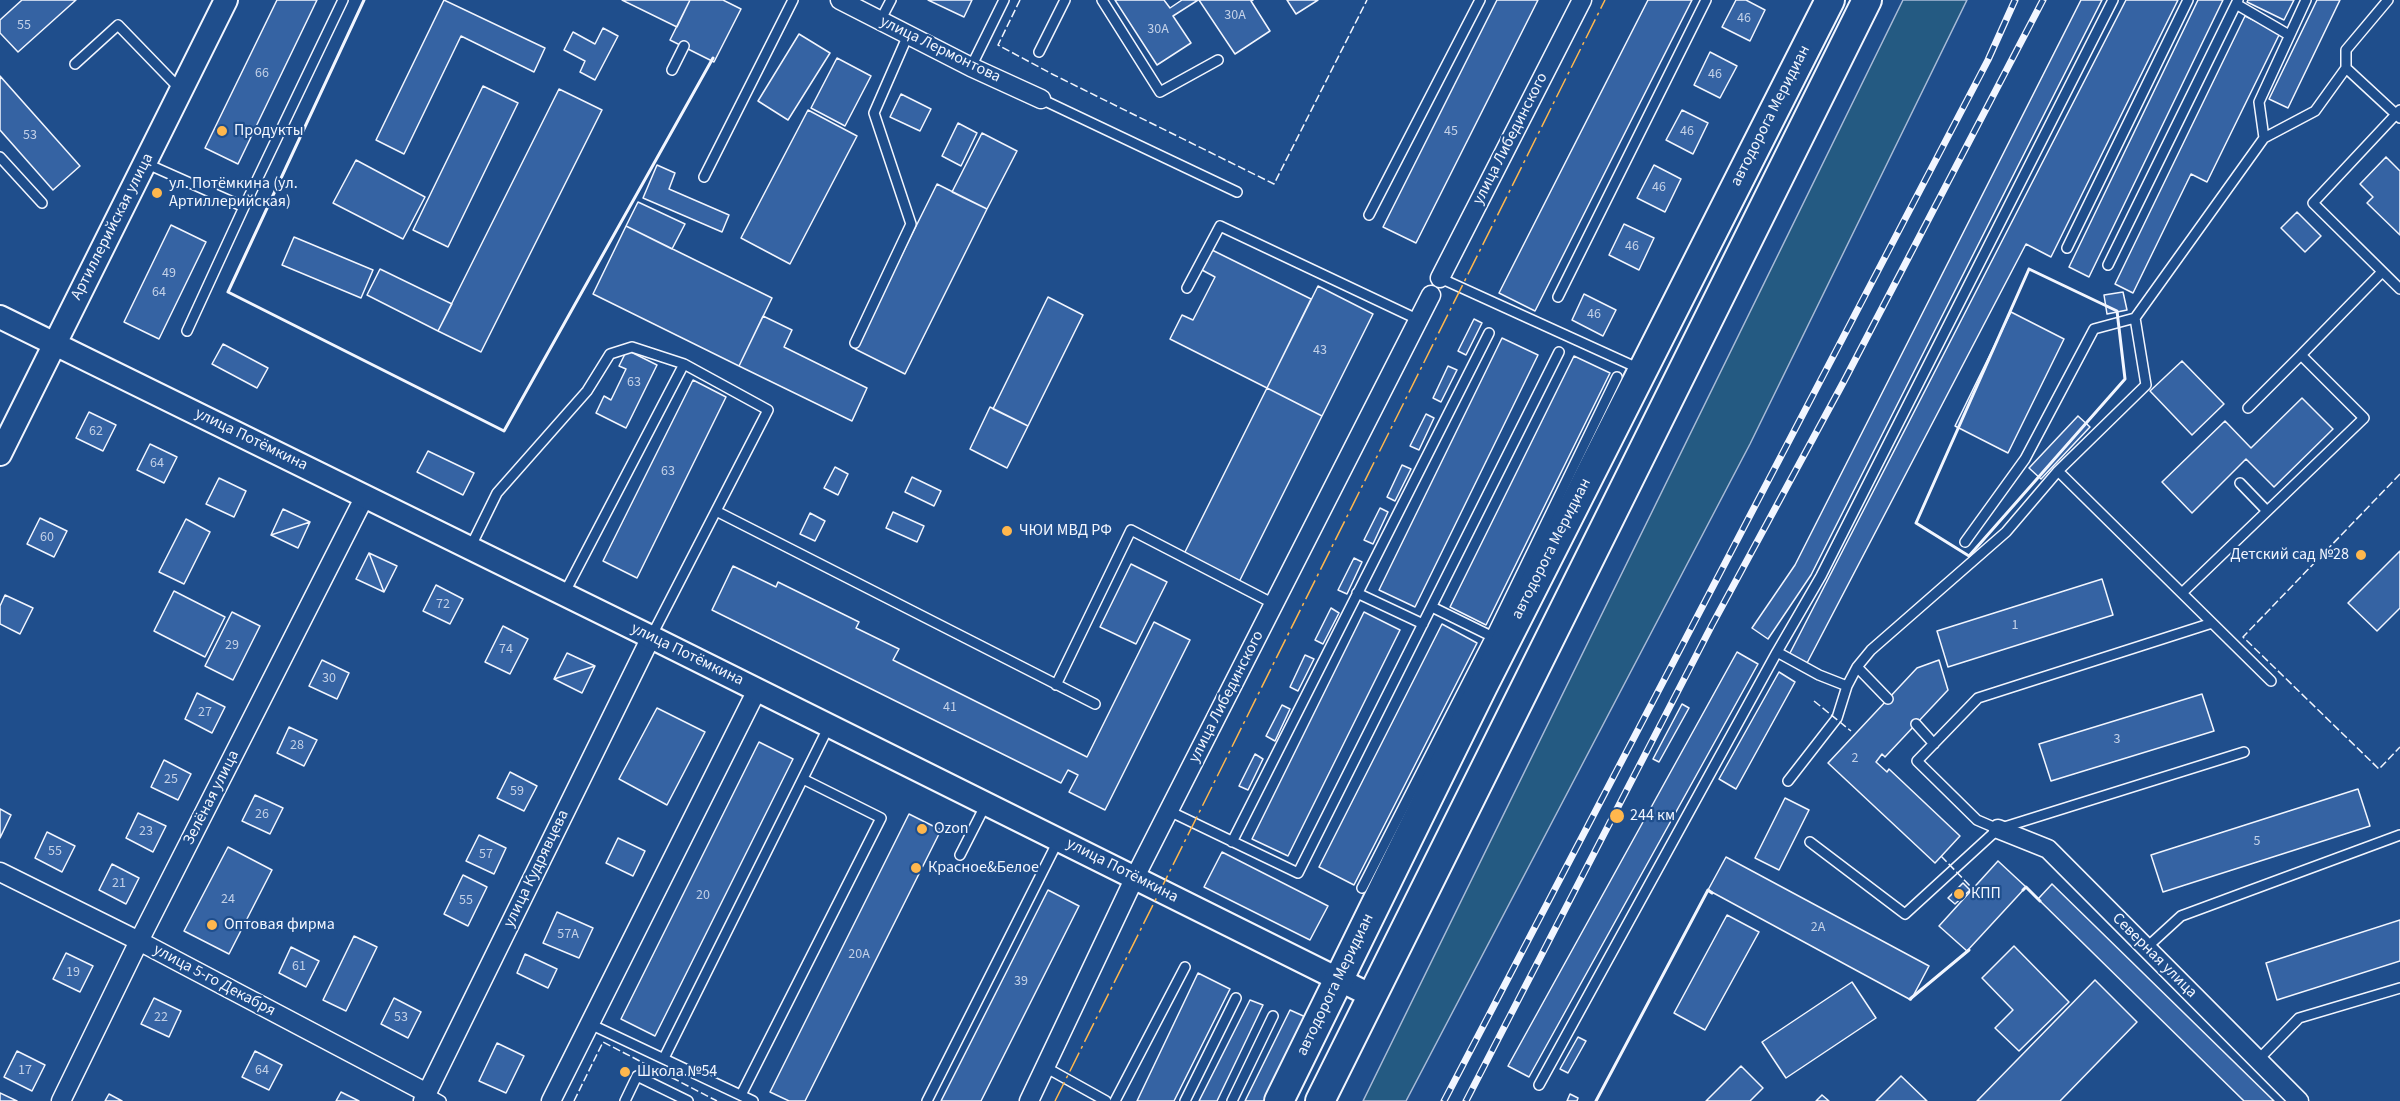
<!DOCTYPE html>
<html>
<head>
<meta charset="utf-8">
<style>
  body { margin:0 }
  canvas { display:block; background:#1f4e8c }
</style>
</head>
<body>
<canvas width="2400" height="1101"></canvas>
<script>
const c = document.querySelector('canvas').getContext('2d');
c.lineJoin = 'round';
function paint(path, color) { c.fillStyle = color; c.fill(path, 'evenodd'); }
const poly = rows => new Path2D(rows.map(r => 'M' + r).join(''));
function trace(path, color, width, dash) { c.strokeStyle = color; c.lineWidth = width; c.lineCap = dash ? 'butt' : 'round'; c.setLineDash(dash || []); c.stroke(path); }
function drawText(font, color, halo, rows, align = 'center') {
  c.font = font + ' "Source Sans 3",sans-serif'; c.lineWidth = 4.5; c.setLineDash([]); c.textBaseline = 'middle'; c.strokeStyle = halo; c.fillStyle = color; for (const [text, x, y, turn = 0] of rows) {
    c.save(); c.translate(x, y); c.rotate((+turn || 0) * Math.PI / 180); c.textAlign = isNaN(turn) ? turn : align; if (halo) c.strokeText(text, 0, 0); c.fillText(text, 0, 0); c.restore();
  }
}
const green = poly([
  [1903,0,1967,0,1750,444,1406,1101,1363,1101,1903,0]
]);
paint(green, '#245a82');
trace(green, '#a8bbd7', 1.5);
const building = poly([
  [22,0,76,0,18,52,0,33,0,20,22,0],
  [277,0,317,0,238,164,205,148,277,0],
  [444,0,545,48,534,72,461,36,404,154,376,140,444,0],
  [622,0,690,0,677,27,622,0],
  [690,0,723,0,741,9,714,62,670,40,690,0],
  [928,0,972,0,964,17,928,0],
  [1115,0,1164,0,1170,8,1182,0,1198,0,1173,16,1191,43,1157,65,1115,0],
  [1199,0,1253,0,1251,1,1270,31,1235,54,1199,0],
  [1287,0,1318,0,1296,14,1287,0],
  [1497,0,1538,0,1416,243,1383,227,1497,0],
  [1648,0,1692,0,1535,311,1499,293,1648,0],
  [1736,0,1746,0,1765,10,1750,41,1722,27,1736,0],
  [2081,0,2102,0,1811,575,1768,639,1752,628,1795,565,2081,0],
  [2126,0,2178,0,2051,257,2026,244,1806,665,1789,655,2126,0],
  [2198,0,2223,0,2089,277,2069,267,2198,0],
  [2248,0,2294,0,2284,20,2247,2,2248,0],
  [2317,0,2340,0,2288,108,2269,99,2317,0],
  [2245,16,2280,33,2207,182,2191,174,2133,293,2115,284,2245,16],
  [603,28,618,36,595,80,580,72,585,61,564,50,573,32,595,44,603,28],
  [799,34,830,53,788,120,758,101,799,34],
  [1710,52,1737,66,1720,98,1694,85,1710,52],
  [837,58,871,76,845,126,811,108,837,58],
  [0,76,80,166,53,190,0,130,0,76],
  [483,86,518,103,448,247,413,230,483,86],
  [559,89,602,110,481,352,438,331,559,89],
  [901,94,931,109,920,131,890,117,901,94],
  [808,110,857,136,790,264,741,238,808,110],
  [1682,110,1708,123,1693,154,1666,140,1682,110],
  [958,123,977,133,961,166,942,156,958,123],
  [982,133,1017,151,987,209,952,192,982,133],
  [2386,157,2400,171,2400,235,2367,203,2373,197,2360,184,2386,157],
  [356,160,425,197,403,239,333,203,356,160],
  [657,165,675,173,669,189,729,215,722,232,643,198,657,165],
  [1654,165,1681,179,1665,212,1637,198,1654,165],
  [937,184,987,209,905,374,855,349,937,184],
  [638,202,685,224,672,249,626,226,638,202],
  [2297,212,2321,236,2305,252,2281,228,2297,212],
  [1624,224,1654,238,1639,270,1609,255,1624,224],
  [171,225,206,242,159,339,124,322,171,225],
  [626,226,772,298,739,366,593,294,626,226],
  [294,237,373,270,361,298,282,265,294,237],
  [1212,250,1311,299,1267,388,1170,339,1182,315,1193,320,1215,277,1202,270,1212,250],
  [380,269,452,304,438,331,367,295,380,269],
  [1318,286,1373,314,1322,416,1267,388,1318,286],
  [2123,292,2127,310,2107,314,2104,295,2123,292],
  [1584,294,1616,310,1603,336,1572,320,1584,294],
  [1048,297,1083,315,1028,426,993,409,1048,297],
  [2011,312,2064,339,2008,453,1955,426,2011,312],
  [763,316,792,330,784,347,867,388,852,421,739,366,763,316],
  [1474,319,1482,323,1466,355,1458,351,1474,319],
  [1502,338,1538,355,1415,607,1379,590,1502,338],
  [223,344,268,368,257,388,212,364,223,344],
  [627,350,657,365,626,428,596,413,604,396,611,400,626,369,619,366,627,350],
  [1574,356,1610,373,1486,625,1450,607,1574,356],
  [2182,361,2224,404,2192,435,2150,391,2182,361],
  [1448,366,1457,370,1441,402,1433,398,1448,366],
  [693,380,726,397,637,578,603,561,693,380],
  [1267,388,1322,416,1239,582,1184,554,1267,388],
  [2302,398,2333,429,2274,487,2246,459,2192,513,2162,482,2225,421,2251,448,2302,398],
  [990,407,1028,426,1007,468,970,449,990,407],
  [89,412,116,425,103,451,76,438,89,412],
  [1426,414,1434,418,1419,450,1410,446,1426,414],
  [2078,416,2090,427,2041,479,2029,468,2078,416],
  [150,444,177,457,164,483,137,470,150,444],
  [428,451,474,473,463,495,417,472,428,451],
  [1402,465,1411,469,1395,501,1387,497,1402,465],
  [835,467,848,474,838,495,824,488,835,467],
  [912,477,941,491,934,506,905,492,912,477],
  [219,478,246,491,234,517,206,504,219,478],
  [1380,508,1388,512,1373,544,1364,540,1380,508],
  [283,509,310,522,271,535,283,509],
  [893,512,924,526,917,542,886,528,893,512],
  [810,513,825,521,815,541,800,534,810,513],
  [40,518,67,531,54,557,27,544,40,518],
  [186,519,210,532,184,584,159,572,186,519],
  [310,522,298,548,271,535,310,522],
  [2400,551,2400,608,2377,631,2348,603,2400,551],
  [369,553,397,566,384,592,369,553],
  [369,553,384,592,356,579,369,553],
  [1354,558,1362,562,1347,594,1338,590,1354,558],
  [1131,564,1167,582,1136,644,1100,627,1131,564],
  [733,566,776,587,778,582,859,622,856,628,899,649,893,660,1087,757,1154,622,1190,640,1105,810,1069,792,1078,775,1068,770,1061,783,712,610,733,566],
  [2102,579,2113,615,1948,667,1937,631,2102,579],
  [436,585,463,599,450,624,423,611,436,585],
  [174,591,225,617,205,657,154,631,174,591],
  [5,595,33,608,20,634,0,624,0,606,5,595],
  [1331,608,1339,613,1323,644,1315,640,1331,608],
  [232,612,260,626,233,680,205,666,232,612],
  [1364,612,1400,630,1288,856,1252,839,1364,612],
  [1442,624,1477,643,1354,885,1319,867,1442,624],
  [503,626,528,639,510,674,485,662,503,626],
  [1737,652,1758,664,1529,1077,1508,1066,1737,652],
  [567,653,595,666,554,679,567,653],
  [1305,655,1314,659,1298,691,1290,687,1305,655],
  [322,660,349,673,337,699,309,686,322,660],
  [1939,660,1948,690,1885,757,1882,754,1876,762,1887,772,1889,769,1960,836,1935,863,1828,763,1917,668,1939,660],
  [595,666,582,693,554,679,595,666],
  [1779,672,1795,682,1736,789,1719,779,1779,672],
  [197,693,225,707,212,733,185,719,197,693],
  [2202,694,2214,731,2051,781,2039,744,2202,694],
  [1682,704,1689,708,1659,762,1653,759,1682,704],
  [1282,705,1290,709,1275,741,1266,736,1282,705],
  [657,708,705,732,667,805,619,779,657,708],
  [289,727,317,740,304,766,277,753,289,727],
  [759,742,793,759,655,1036,621,1019,759,742],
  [1255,754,1263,759,1248,790,1239,786,1255,754],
  [164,760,191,774,178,800,151,787,164,760],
  [510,772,537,786,524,811,497,798,510,772],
  [2358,789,2370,826,2163,892,2151,855,2358,789],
  [255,795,283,808,270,834,242,821,255,795],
  [1785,798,1809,810,1779,870,1755,858,1785,798],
  [0,809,11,815,0,838,0,809],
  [138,813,166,826,153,852,126,838,138,813],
  [909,814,941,830,805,1101,789,1101,770,1092,909,814],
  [47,832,75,846,62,872,35,858,47,832],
  [479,835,506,848,494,874,466,861,479,835],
  [618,838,645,851,633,876,606,863,618,838],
  [228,847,272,870,229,954,184,931,228,847],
  [1222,852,1328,906,1310,940,1204,887,1222,852],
  [1726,857,1929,966,1911,1000,1708,890,1726,857],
  [1998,861,2026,887,1967,951,1939,926,1998,861],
  [112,864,139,878,126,904,99,890,112,864],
  [463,875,487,887,468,926,444,914,463,875],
  [1963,883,1970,890,1955,904,1948,898,1963,883],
  [2052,884,2274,1101,2244,1101,2038,899,2052,884],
  [1048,890,1079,906,981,1101,941,1101,1048,890],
  [557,912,593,928,579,958,543,943,557,912],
  [1727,915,1759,932,1705,1030,1674,1013,1727,915],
  [2400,920,2400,961,2277,1000,2266,963,2400,920],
  [354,936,377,947,346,1011,323,1000,354,936],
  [2014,946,2069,1002,2019,1051,1995,1028,2013,1010,1982,978,2014,946],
  [291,947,319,961,306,987,279,973,291,947],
  [66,953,93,966,80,992,53,979,66,953],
  [525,954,557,969,548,988,517,973,525,954],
  [1198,973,1230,989,1174,1101,1137,1101,1198,973],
  [2095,980,2137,1022,2060,1101,1977,1101,2095,980],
  [1852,982,1876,1018,1786,1078,1762,1042,1852,982],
  [154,998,181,1011,169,1037,141,1024,154,998],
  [394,998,421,1012,408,1038,381,1024,394,998],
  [1250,1000,1263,1005,1217,1101,1199,1101,1250,1000],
  [1290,1010,1310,1019,1270,1101,1245,1101,1290,1010],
  [1578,1037,1586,1041,1568,1073,1560,1069,1578,1037],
  [497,1043,524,1056,506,1093,479,1081,497,1043],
  [17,1051,45,1065,32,1091,4,1077,17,1051],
  [255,1051,282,1065,269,1090,242,1077,255,1051],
  [1741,1066,1763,1088,1750,1101,1706,1101,1741,1066],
  [1901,1076,1927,1101,1876,1101,1901,1076],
  [341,1092,359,1101,336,1101,341,1092],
  [0,1093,17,1101,0,1101,0,1093],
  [109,1094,122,1101,105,1101,109,1094],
  [1570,1094,1578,1098,1577,1101,1567,1101,1570,1094],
  [1822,1095,1829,1101,1816,1101,1822,1095]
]);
paint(building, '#3563a3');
trace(building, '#f2f6ff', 1.5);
const service = poly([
  [1102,0,1160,92,1218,60],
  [2236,4,2289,35],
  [880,21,891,0],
  [1039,52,1065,0],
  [75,64,118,25,180,89],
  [971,67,1004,0],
  [2346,68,2400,118],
  [672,70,684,46],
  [1041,99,1237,192],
  [2400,110,2313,203,2400,289],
  [2264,138,2259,102,2306,0],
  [0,157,42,203],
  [145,163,244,207,187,331],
  [704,177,793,0],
  [244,207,343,0],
  [1369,215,1480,0],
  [2067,248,2188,0],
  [2108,265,2238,0],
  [1440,278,1640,369],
  [1187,288,1220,226,1419,320],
  [1558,297,1706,0],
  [855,343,911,224,874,113,908,35],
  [2248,408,2301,355],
  [2058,471,2271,681],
  [2240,483,2266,510],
  [716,511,1095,704],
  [1965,542,2025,459,2094,329,2135,318],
  [470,548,497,493,587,391,610,354,632,347,684,364],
  [1357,593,1423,624],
  [2182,593,2364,418,2301,355,2382,272],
  [564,594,684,364,768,410,651,637],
  [1432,607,1491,636],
  [1777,652,1819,675,1847,686],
  [1857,667,1888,699],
  [1056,685,1131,530,1274,604],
  [1916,724,1934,744],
  [1788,781,1837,718,1847,686,1857,667,1871,650,2006,532,2058,471,2146,385,2135,318,2264,138,2315,111,2346,68,2346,50,2388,0],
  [1169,811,1298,873,1559,352],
  [1998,829,1977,820,1917,761,1978,698,2212,623],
  [1232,842,1489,333],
  [1810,842,1905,914,1998,829,2244,752],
  [960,855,986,804],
  [1362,888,1491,636,1617,377],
  [2146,948,2181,916,2400,835],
  [590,1024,753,1101],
  [664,1058,829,726],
  [2258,1060,2299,1018,2400,988],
  [1045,1067,1106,1101],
  [1539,1085,1777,652,1821,576,2113,0],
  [427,1093,441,1101],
  [741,1095,881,818,803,779],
  [625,1101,637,1076,688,1101],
  [927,1101,1058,841],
  [1115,1101,1185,967],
  [1185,1101,1236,998],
  [1232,1101,1273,1016]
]);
const minor = poly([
  [840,0,971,67,1041,99],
  [1440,278,1582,0],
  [1998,829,2048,849,2299,1101],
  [0,872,139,941,427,1093],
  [61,1101,139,941,365,496],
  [423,1101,651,637],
  [551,1101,757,690],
  [1029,1101,1135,877,1431,295]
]);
const tertiary = poly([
  [0,317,651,637,1372,996],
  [0,454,226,0]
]);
const primary = poly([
  [1279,1101,1483,686,1830,0],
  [1320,1101,1867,0]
]);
trace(service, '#f2f6ff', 12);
trace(minor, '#f2f6ff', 21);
trace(tertiary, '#f2f6ff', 26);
trace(primary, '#f2f6ff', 32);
trace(service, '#1f4e8c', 9);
trace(minor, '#1f4e8c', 18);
trace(tertiary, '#1f4e8c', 22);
trace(primary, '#1f4e8c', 28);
const rail = poly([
  [1444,1101,1988,60,2015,0],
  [1466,1101,1712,625,1843,383,2043,0]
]);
trace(rail, '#f2f6ff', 7);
trace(rail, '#1f4e8c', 4.5, [14]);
trace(poly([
  [1020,0,998,45,1054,75,1274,184,1367,0],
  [2400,474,2243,637,2379,769,2400,747],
  [1814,701,1851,731],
  [1941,856,1973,889],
  [574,1101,603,1042,717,1101]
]), '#f2f6ff', 1.5, [8, 3]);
trace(poly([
  [364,0,228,292,504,431,713,58],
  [2029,269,2117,311,2125,379,1969,556,1916,523,2029,269],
  [2023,890,2026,887,2040,901],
  [1910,999,1969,950],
  [1596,1101,1708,890,1712,893]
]), '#f2f6ff', 3);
trace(poly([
  [1055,1101,1605,0]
]), '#ffb74d', 1.5, [21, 4.5, 3, 4.5]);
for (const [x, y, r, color] of [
  [222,131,6,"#ffb74d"],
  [157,193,6,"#ffb74d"],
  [1007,531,6,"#ffb74d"],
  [2361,555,6,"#ffb74d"],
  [1617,816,8,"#ffb74d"],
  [922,829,6,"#ffb74d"],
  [916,868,6,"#ffb74d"],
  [1959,894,6,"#ffb74d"],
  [212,925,6,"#ffb74d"],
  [625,1072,6,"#ffb74d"]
]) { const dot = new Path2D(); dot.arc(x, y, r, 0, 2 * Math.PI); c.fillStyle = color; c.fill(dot); trace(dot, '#1f4e8c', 2); }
drawText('14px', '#c3d1e8', null, [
  ["30А",1235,16],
  ["46",1744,19],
  ["55",24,26],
  ["30А",1158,30],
  ["66",262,74],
  ["46",1715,75],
  ["45",1451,132],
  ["46",1687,132],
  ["53",30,136],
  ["46",1659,188],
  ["46",1632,247],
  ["49",169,274],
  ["64",159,293],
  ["46",1594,315],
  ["43",1320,351],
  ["63",634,383],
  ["62",96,432],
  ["64",157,464],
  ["63",668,472],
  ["60",47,538],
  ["72",443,605],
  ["1",2015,626],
  ["29",232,646],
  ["74",506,650],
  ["30",329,679],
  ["41",950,708],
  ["27",205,713],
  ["3",2117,740],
  ["28",297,746],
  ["2",1855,759],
  ["25",171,780],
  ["59",517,792],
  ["26",262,815],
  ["23",146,832],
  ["5",2257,842],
  ["55",55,852],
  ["57",486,855],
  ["21",119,884],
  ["20",703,896],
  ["24",228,900],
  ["55",466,901],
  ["2А",1818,928],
  ["57А",568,935],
  ["20А",859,955],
  ["61",299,967],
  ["19",73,973],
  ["39",1021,982],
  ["22",161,1018],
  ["53",401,1018],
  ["17",25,1071],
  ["64",262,1071]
]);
drawText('16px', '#f2f6ff', '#1f4e8c', [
  ["улица Лермонтова",940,50,26],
  ["автодорога Меридиан",1771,116,-63],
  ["улица Либединского",1511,139,-63],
  ["Артиллерийская улица",113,227,-63],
  ["улица Потёмкина",251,440,26],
  ["автодорога Меридиан",1552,549,-63],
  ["улица Потёмкина",687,655,26],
  ["улица Либединского",1227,697,-63],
  ["Зелёная улица",212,798,-63],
  ["улица Кудрявцева",537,869,-64],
  ["улица Потёмкина",1122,871,27],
  ["Северная улица",2154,956,45],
  ["улица 5-го Декабря",214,981,28],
  ["автодорога Меридиан",1336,985,-64]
]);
drawText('16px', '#f2f6ff', '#1f4e8c', [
  ["Продукты",234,131],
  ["ул. Потёмкина (ул.",169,184],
  ["Артиллерийская)",169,202],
  ["ЧЮИ МВД РФ",1019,531],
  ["Детский сад №28",2349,555,"right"],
  ["244 км",1630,816],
  ["Ozon",934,829],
  ["Красное&Белое",928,868],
  ["КПП",1971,894],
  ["Оптовая фирма",224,925],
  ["Школа №54",637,1072]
], 'left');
</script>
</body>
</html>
